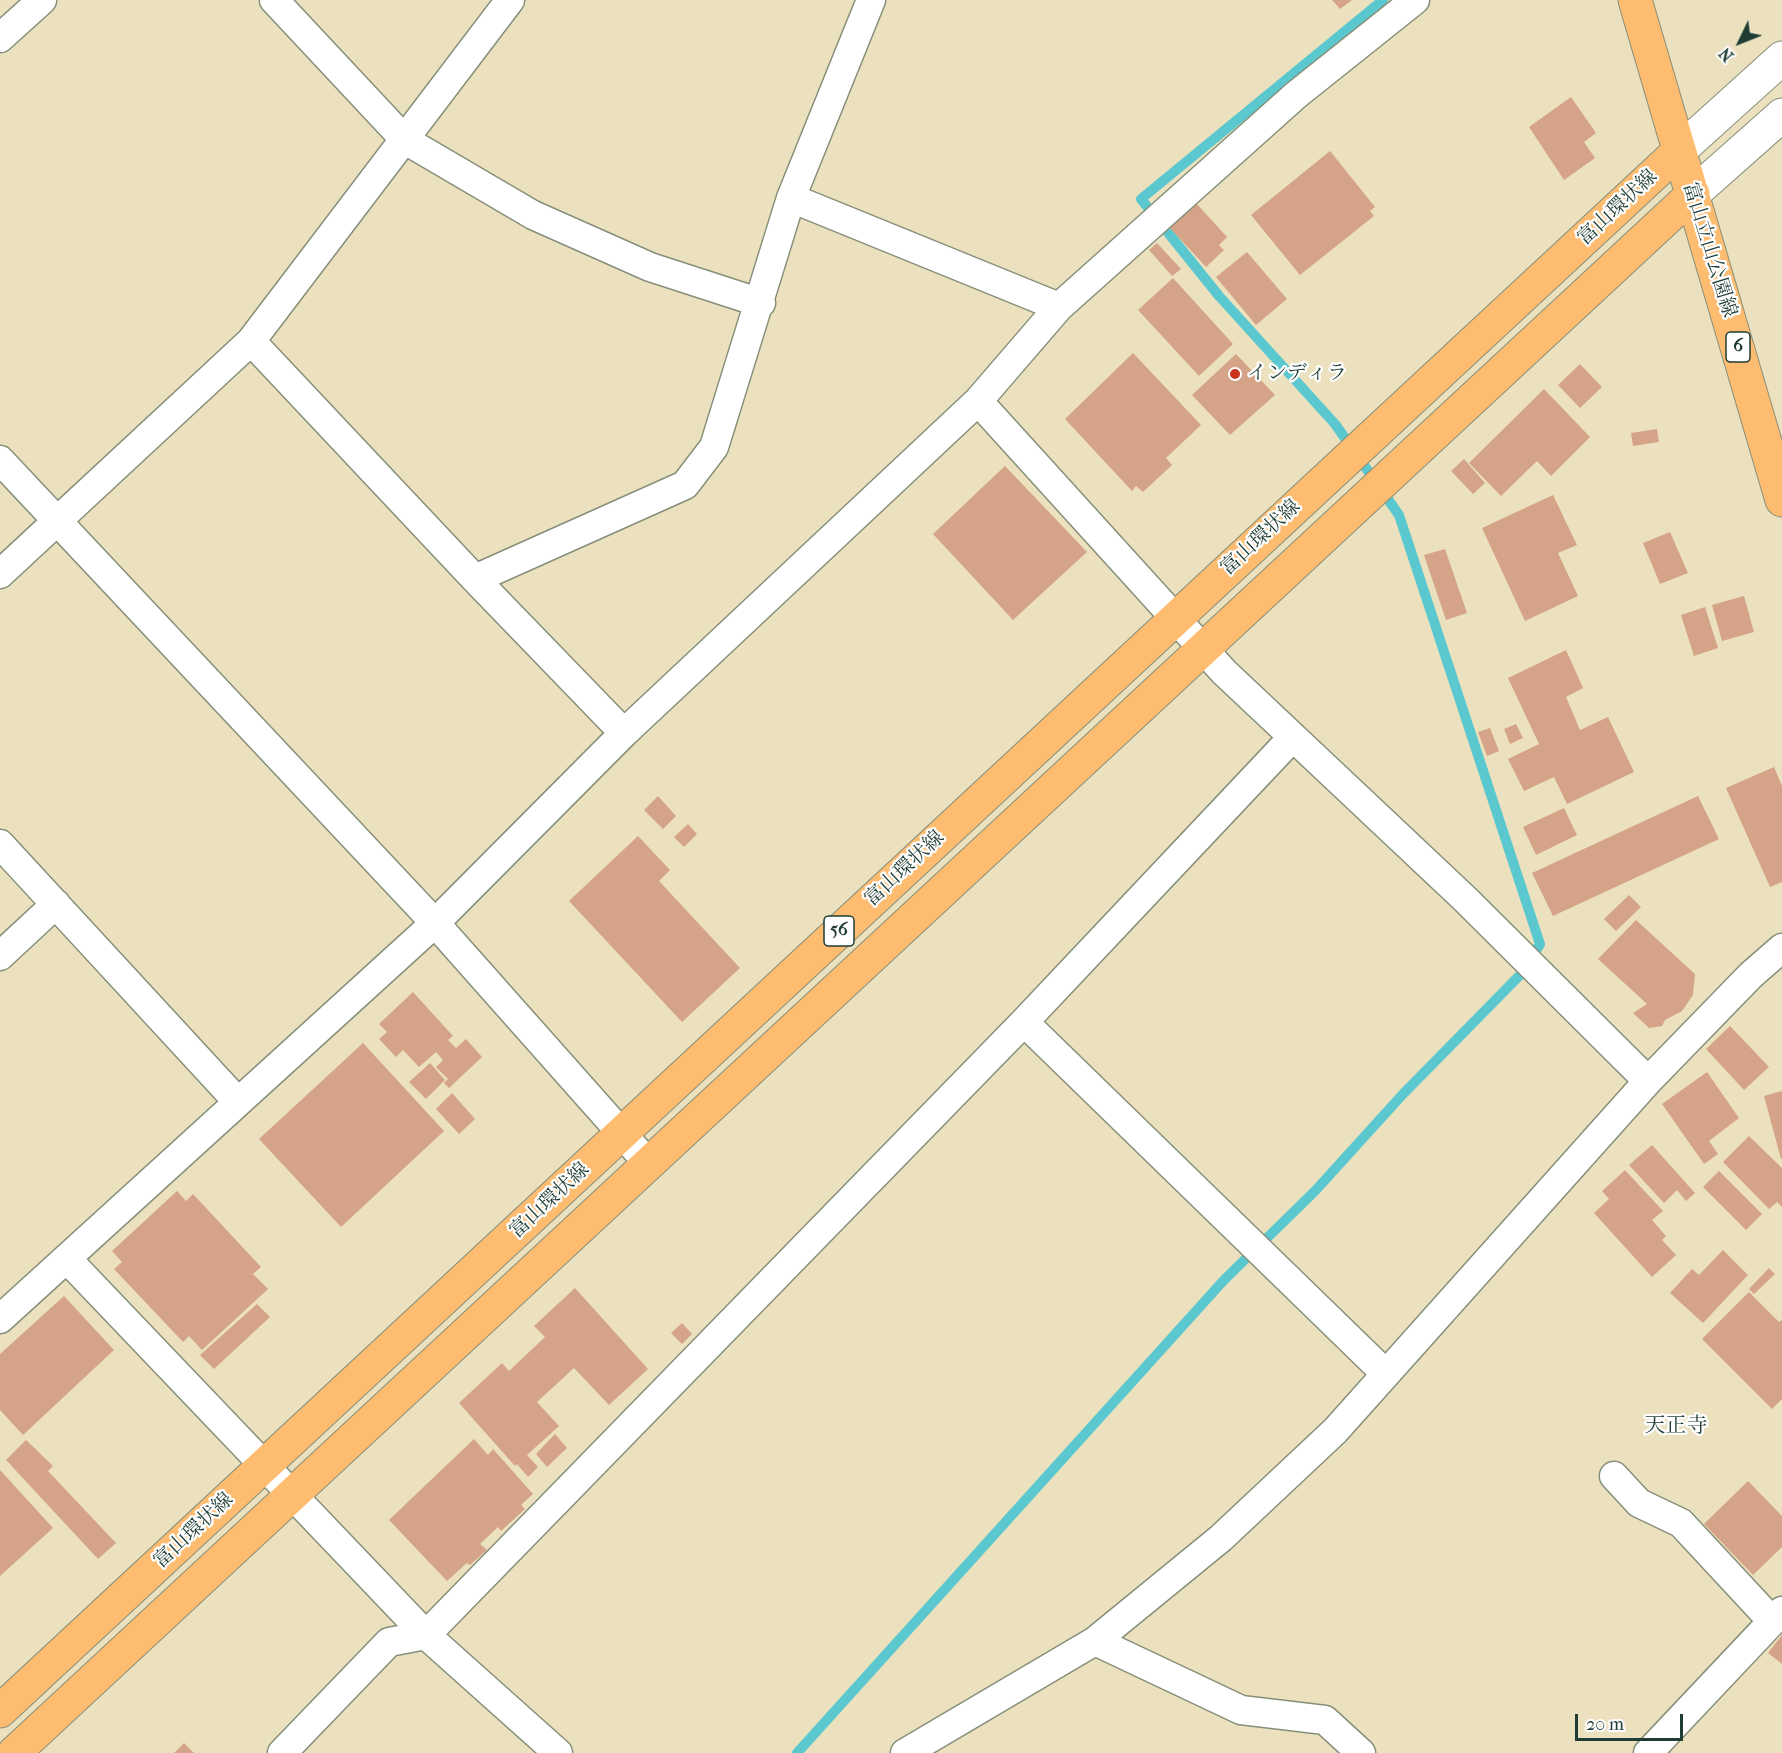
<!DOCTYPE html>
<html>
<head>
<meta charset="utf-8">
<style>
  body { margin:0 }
  #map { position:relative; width:1782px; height:1753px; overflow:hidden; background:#ece1be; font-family:"IM FELL French Canon",serif }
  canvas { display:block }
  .north { position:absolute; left:1710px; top:12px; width:60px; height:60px; -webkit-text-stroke:4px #fff; paint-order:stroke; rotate:227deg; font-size:16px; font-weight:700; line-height:24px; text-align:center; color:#1f3d34 }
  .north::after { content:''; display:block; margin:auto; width:21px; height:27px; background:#1f3d34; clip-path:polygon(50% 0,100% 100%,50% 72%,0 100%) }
  .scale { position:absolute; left:1575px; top:1714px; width:108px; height:27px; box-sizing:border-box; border:3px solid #1f3d34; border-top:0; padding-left:8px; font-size:18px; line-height:21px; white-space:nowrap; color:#1f3d34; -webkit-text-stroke:4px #fff; paint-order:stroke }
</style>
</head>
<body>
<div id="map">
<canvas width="1782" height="1753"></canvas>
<div class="north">N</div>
<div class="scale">20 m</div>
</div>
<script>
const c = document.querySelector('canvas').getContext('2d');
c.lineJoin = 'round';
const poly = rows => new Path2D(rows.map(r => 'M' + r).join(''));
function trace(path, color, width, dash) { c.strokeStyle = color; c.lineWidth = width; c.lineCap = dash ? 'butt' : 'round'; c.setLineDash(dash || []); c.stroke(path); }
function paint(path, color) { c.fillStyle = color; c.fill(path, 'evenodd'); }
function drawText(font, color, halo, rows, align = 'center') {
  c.font = font + ' "IM FELL French Canon","Noto Serif JP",serif'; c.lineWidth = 4.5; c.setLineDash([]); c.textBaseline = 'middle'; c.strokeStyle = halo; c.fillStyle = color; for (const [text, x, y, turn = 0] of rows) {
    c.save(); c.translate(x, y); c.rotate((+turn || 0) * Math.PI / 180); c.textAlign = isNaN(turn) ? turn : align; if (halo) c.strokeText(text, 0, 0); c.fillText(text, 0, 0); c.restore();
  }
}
trace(poly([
  [797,1753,1224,1280,1315,1191,1403,1094,1521,974,1540,944,1399,515,1335,424,1219,296,1141,199,1383,0]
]), '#5ac8ce', 10);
paint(poly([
  [1332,0,1352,0,1340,9],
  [1571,97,1596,133,1584,142,1595,158,1564,180,1529,127],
  [1330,151,1375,207,1370,211,1374,216,1300,275,1251,215],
  [1195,202,1227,237,1219,245,1224,250,1206,267,1169,227],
  [1157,243,1181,269,1172,276,1149,250],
  [1247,252,1287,299,1256,325,1216,277],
  [1173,278,1233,344,1199,376,1138,310],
  [1133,353,1201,425,1166,458,1172,465,1143,492,1136,486,1132,491,1065,419],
  [1236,354,1275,395,1230,435,1192,395],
  [1580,364,1602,387,1580,408,1558,385],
  [1544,389,1590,437,1551,476,1537,461,1501,496,1469,463],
  [1657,429,1659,442,1633,446,1631,433],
  [1464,459,1485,483,1473,494,1451,471],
  [1005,466,1087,552,1013,620,933,534],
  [1553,495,1577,545,1558,553,1578,596,1525,621,1482,528],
  [1670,532,1688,573,1660,584,1643,543],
  [1445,549,1467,613,1446,620,1424,555],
  [1744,596,1754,632,1722,641,1712,605],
  [1705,607,1718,648,1694,656,1681,615],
  [1566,650,1583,688,1566,697,1580,730,1608,717,1634,772,1567,804,1554,777,1524,791,1508,759,1539,744,1508,678],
  [1516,724,1523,738,1510,744,1504,729],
  [1490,728,1499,751,1487,756,1478,732],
  [1774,767,1782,786,1782,882,1770,887,1726,788],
  [658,796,676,816,663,829,644,810],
  [1698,796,1719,839,1553,916,1532,873],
  [1564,808,1577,835,1536,855,1523,827],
  [688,824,697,834,684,847,674,837],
  [638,836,670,870,659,881,740,968,682,1022,569,901],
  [1629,895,1641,907,1616,931,1604,919],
  [1636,920,1695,974,1693,995,1682,1011,1665,1020,1662,1026,1649,1028,1633,1013,1647,1004,1598,959],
  [413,992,453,1036,448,1040,456,1048,466,1039,482,1057,449,1088,444,1083,448,1079,436,1067,443,1060,436,1052,419,1067,403,1050,396,1057,379,1039,387,1032,379,1024],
  [1730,1026,1769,1067,1744,1090,1706,1049],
  [363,1043,444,1131,341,1227,259,1139],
  [430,1063,445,1080,426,1099,409,1082],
  [1707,1072,1739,1118,1709,1141,1718,1154,1704,1164,1662,1104],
  [1782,1091,1782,1158,1781,1159,1764,1096],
  [452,1093,475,1119,459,1134,436,1109],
  [1749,1136,1782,1168,1782,1207,1777,1202,1769,1209,1723,1162],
  [1652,1145,1695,1193,1686,1201,1677,1190,1664,1203,1629,1165],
  [1625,1170,1663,1211,1652,1220,1666,1236,1662,1240,1676,1255,1652,1277,1594,1213,1609,1199,1602,1191],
  [1719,1171,1762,1214,1746,1230,1703,1187],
  [177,1191,186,1201,193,1194,261,1267,253,1274,268,1289,202,1350,189,1336,183,1342,114,1269,122,1262,112,1251],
  [1723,1250,1748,1275,1703,1323,1670,1293,1692,1269,1699,1275],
  [1769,1268,1775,1274,1754,1294,1749,1289],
  [575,1288,648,1369,609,1405,574,1368,537,1402,559,1426,527,1455,538,1467,528,1477,517,1464,515,1466,459,1403,502,1363,509,1371,545,1337,534,1326],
  [1749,1292,1779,1322,1782,1320,1782,1399,1772,1409,1702,1339],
  [64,1296,114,1350,23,1435,0,1410,0,1354],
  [257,1304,270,1317,214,1369,200,1355],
  [682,1323,692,1334,682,1344,671,1333],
  [555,1434,567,1448,547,1467,536,1454],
  [474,1439,488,1455,493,1449,533,1494,521,1505,525,1509,501,1531,498,1527,480,1544,487,1550,470,1565,467,1563,447,1581,389,1520],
  [26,1440,53,1466,48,1471,116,1543,98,1559,6,1460],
  [0,1470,53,1528,0,1576],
  [1748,1481,1782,1516,1782,1547,1753,1575,1704,1524],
  [1782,1635,1782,1664,1768,1653],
  [184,1743,194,1753,174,1753]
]), '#d4a388');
const minor = poly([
  [274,0,405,140,533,215,650,267,761,303],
  [0,38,42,0],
  [791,198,1059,307],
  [251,341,475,579,624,733],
  [978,401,1224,672,1464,898,1648,1081],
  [0,460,435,923,648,1163],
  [0,574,251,341,510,0],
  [475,579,685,485,714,447,791,198,871,0],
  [0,844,238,1102],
  [0,956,56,904],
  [1024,1022,1386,1374],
  [67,1259,426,1635,558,1753],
  [0,1319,435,923,624,733,978,401,1059,307,1296,95,1415,0],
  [1614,1476,1639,1503,1681,1523,1772,1621],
  [1095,1641,1241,1710,1325,1720,1361,1753],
  [282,1753,389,1642,426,1635,1024,1022,1292,738],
  [905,1753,1095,1641,1221,1538,1335,1431,1648,1081,1751,975,1782,948],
  [1648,1753,1782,1611]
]);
const tertiary = poly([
  [1679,151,1782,58],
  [1693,194,1782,115]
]);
const primary = poly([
  [1635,0,1782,500],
  [0,1711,1679,151],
  [14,1753,1693,194]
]);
trace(minor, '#868f79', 31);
trace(tertiary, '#868f79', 35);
trace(primary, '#868f79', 35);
trace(minor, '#fff', 28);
trace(tertiary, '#fff', 33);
trace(primary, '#febc70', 33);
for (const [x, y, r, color] of [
  [1235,374,6,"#c8321e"]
]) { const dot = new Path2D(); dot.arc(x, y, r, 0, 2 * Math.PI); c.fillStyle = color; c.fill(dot); trace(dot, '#fff', 2); }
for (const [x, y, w] of [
  [1738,347,24],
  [839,931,30]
]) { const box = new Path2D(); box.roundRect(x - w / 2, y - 15, w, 30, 4.5); c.fillStyle = '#fff'; c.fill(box); trace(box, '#1f3d34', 1.5); }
drawText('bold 18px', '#1f3d34', null, [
  ["6",1738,347],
  ["56",839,931]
]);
drawText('20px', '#1f3d34', '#fff', [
  ["富山環状線",1618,208,-43],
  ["富山立山公園線",1709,250,73],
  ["富山環状線",1261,538,-43],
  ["富山環状線",905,869,-43],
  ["富山環状線",550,1201,-43],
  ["富山環状線",194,1531,-43]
]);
drawText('20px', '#1f3d34', '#fff', [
  ["インディラ",1247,374]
], 'left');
drawText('21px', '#1f3d34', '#fff', [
  ["天正寺",1676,1427]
]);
</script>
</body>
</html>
